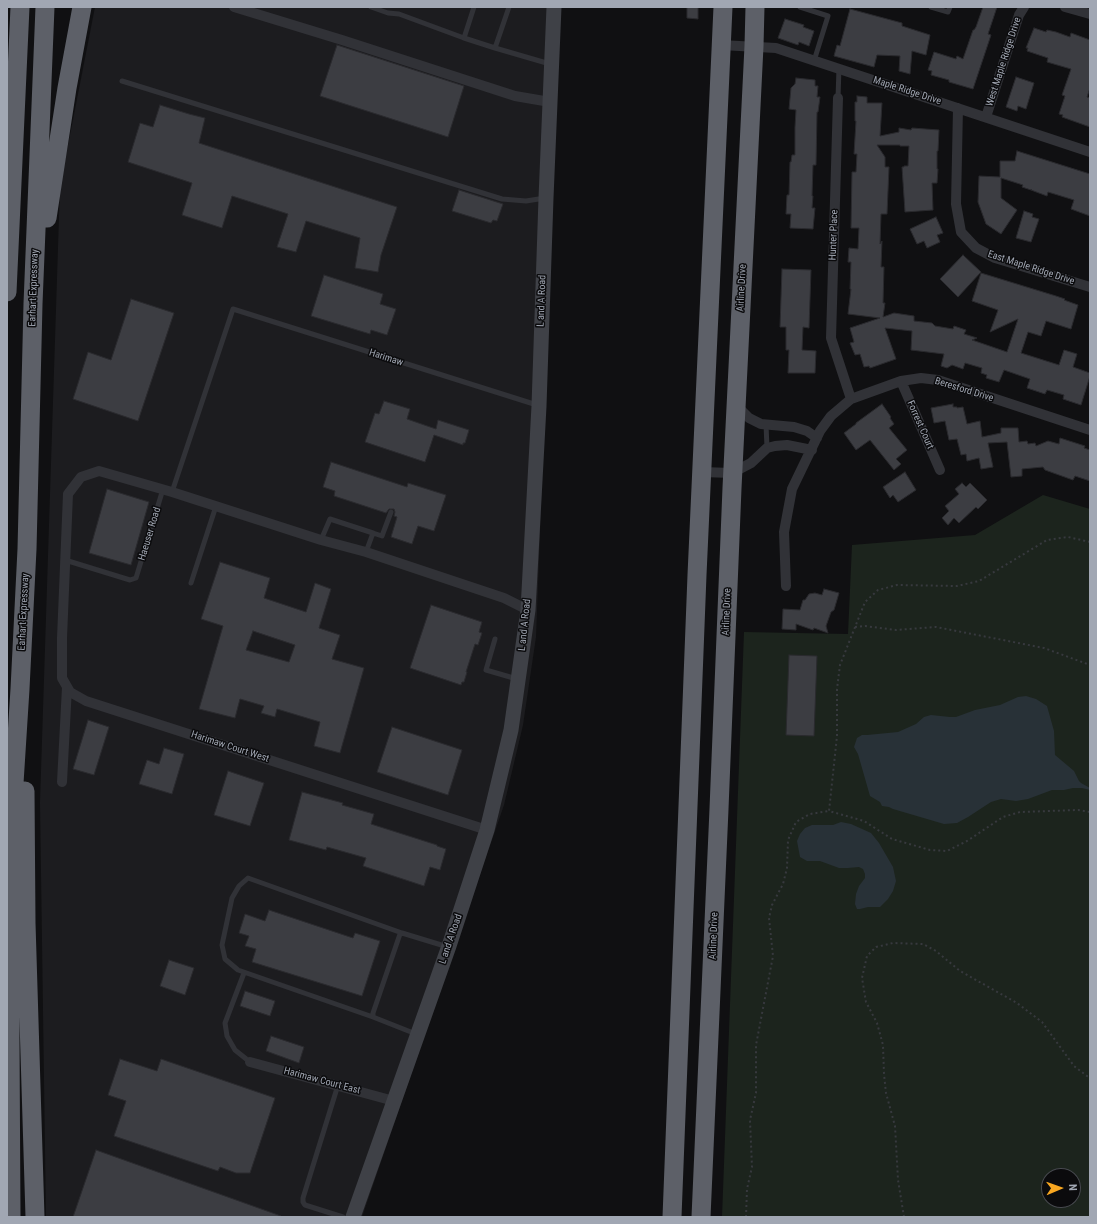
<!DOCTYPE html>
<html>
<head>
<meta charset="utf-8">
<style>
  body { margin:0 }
  #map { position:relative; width:1097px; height:1224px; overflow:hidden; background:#101012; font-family:"Roboto Condensed",sans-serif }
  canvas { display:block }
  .frame { position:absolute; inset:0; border:8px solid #a1a7b3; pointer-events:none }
  .north { position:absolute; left:1041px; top:1168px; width:40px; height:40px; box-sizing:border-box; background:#0b0b0d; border:1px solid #47494f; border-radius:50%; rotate:88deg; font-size:11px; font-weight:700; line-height:16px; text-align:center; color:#a1a7b3 }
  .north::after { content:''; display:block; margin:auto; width:14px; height:18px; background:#f8a721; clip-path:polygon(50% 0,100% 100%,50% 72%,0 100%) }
</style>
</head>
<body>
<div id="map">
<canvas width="1097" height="1224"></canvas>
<div class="frame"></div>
<div class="north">N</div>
</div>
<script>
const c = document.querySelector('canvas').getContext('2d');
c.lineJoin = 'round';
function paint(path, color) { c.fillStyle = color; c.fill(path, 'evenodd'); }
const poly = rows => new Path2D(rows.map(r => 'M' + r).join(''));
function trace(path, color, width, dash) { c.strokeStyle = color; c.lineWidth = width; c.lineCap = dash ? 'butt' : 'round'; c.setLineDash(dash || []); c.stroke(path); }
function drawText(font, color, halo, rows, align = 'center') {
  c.font = font + ' "Roboto Condensed",sans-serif'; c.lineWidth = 3; c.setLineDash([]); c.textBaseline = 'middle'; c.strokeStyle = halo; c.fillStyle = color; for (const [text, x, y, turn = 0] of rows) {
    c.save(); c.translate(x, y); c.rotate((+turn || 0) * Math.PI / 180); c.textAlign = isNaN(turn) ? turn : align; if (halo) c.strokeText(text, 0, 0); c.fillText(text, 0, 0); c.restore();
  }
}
paint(poly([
  [95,7,560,7,536,637,523,725,504,805,362,1217,46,1217,40,802,60,186]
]), '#1c1c1f');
paint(poly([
  [1043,495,1090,509,1090,1217,722,1217,744,632,848,634,852,545,975,535],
  [1049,1176,1073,1176,1073,1200,1049,1200]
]), '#1c241d');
paint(poly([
  [1026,696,1036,699,1047,706,1054,731,1055,755,1074,771,1079,781,1081,783,1090,788,1090,790,1082,788,1073,788,1064,790,1052,790,1028,799,1016,801,1001,799,991,802,968,817,957,823,944,824,893,809,889,807,882,806,880,802,870,796,858,754,854,747,857,738,862,735,867,735,898,732,916,724,924,717,931,715,950,717,956,717,975,710,1000,705,1018,697],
  [841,822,851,824,871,833,879,843,893,867,896,881,893,891,888,899,880,907,868,907,860,909,857,909,855,904,856,894,859,886,865,878,865,874,863,869,859,867,848,868,839,868,820,861,807,861,800,857,797,841,800,834,805,828,812,825,833,825]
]), '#283137');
const building = poly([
  [687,7,698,7,698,19,687,18,687,7],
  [983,7,997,7,988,34,991,35,973,89,949,82,949,80,931,75,932,71,928,70,934,52,956,59,957,56,963,59,973,30,974,30,976,27,983,7],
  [850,9,902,23,902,26,930,35,926,55,912,51,910,74,899,71,900,56,877,55,874,67,834,56,837,45,840,46,850,9],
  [785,19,804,25,803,27,814,31,809,46,799,42,798,45,778,38,785,19],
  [1034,28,1046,32,1047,30,1056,32,1070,37,1071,33,1090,40,1090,88,1087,97,1090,98,1090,127,1062,117,1063,115,1059,114,1065,96,1062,95,1071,69,1047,62,1048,58,1027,51,1028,48,1026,48,1034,28],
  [337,45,464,86,448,137,320,96,337,45],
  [1016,77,1034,83,1026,109,1018,106,1017,111,1006,107,1016,77],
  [796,78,815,80,815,86,818,86,817,97,820,97,818,112,817,112,816,165,813,165,812,196,813,196,812,208,815,208,813,229,790,228,791,214,786,214,787,195,789,195,790,162,791,162,792,155,795,155,795,127,796,110,789,109,791,88,795,84,796,78],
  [857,96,867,97,867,103,882,103,880,136,899,132,899,128,911,130,912,128,939,130,938,151,937,151,937,169,938,169,937,183,932,183,933,210,905,212,902,167,904,167,904,166,908,166,909,146,900,146,900,145,877,145,885,157,885,167,889,167,887,214,881,214,880,244,882,241,881,267,884,267,883,303,885,303,883,317,894,313,914,316,914,321,932,323,935,326,953,329,954,326,966,330,964,334,977,338,972,340,1007,352,1018,319,990,332,998,310,972,301,981,273,1056,296,1065,299,1064,300,1078,305,1071,329,1046,321,1041,336,1028,332,1021,353,1059,365,1064,350,1077,354,1073,367,1090,373,1090,376,1081,405,1063,399,1064,395,1047,390,1045,394,1027,388,1030,379,1004,370,999,382,986,378,987,375,981,373,982,368,965,363,963,369,952,365,947,368,941,366,944,354,911,350,912,331,885,328,896,359,870,368,869,366,864,367,860,354,855,355,850,343,854,342,850,328,880,318,848,314,851,289,850,289,851,262,848,262,849,248,858,249,859,228,851,228,852,172,856,172,857,154,854,154,856,121,855,121,855,102,857,102,857,96],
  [160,105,189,114,205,118,199,143,397,207,381,255,378,272,355,268,360,238,306,221,296,252,277,247,288,214,232,196,222,228,182,215,192,183,128,162,140,123,153,127,160,105],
  [1017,151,1090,174,1090,216,1071,209,1074,200,1048,192,1047,196,1031,190,1032,189,1031,190,1022,187,1023,185,1001,178,1001,198,1017,210,1001,234,986,224,978,202,979,176,1000,177,1000,161,1015,161,1017,151],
  [459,190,503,204,497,221,493,220,491,223,452,211,459,190],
  [1024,211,1033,214,1032,217,1039,219,1031,242,1016,238,1024,211],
  [936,217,943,233,937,235,940,242,927,248,924,241,917,244,910,229,936,217],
  [963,255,981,272,958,297,940,279,963,255],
  [782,269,811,270,809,328,803,327,802,350,816,351,815,373,788,373,789,350,786,350,786,327,780,327,782,269],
  [324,275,383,294,380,304,396,309,387,335,371,330,370,334,311,316,324,275],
  [131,299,174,313,138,421,73,399,88,352,111,360,131,299],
  [384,401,410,409,407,419,436,429,438,420,469,430,465,443,463,443,463,445,434,435,425,462,365,442,375,413,379,414,384,401],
  [882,404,891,417,890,418,894,424,889,428,907,450,896,459,901,464,894,470,870,440,856,450,844,433,856,424,856,423,882,404],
  [953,404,953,407,957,407,957,408,963,407,967,424,980,421,982,437,1001,433,1001,428,1018,428,1019,442,1027,441,1028,444,1035,443,1036,446,1048,441,1059,444,1060,438,1085,446,1084,448,1090,450,1090,481,1075,476,1073,480,1045,470,1043,467,1022,469,1022,476,1011,477,1007,442,988,443,993,467,981,469,979,458,967,461,966,454,961,455,957,439,949,440,945,421,934,423,931,408,953,404],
  [331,462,407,487,408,483,446,495,434,531,418,526,412,544,391,537,397,517,394,516,395,512,394,509,389,509,386,513,334,496,335,491,323,487,331,462],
  [905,472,916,490,898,502,893,495,890,498,883,487,905,472],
  [962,483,966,487,970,483,987,500,978,509,976,507,959,523,954,518,948,525,942,518,949,511,945,506,959,494,955,489,962,483],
  [107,489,149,502,131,565,89,553,107,489],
  [220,562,270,578,264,598,306,612,315,583,331,589,319,628,340,635,332,659,364,668,340,753,314,746,320,722,277,709,275,717,261,713,264,706,240,699,235,718,199,709,223,626,201,619,220,562],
  [253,631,295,645,289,662,246,650,253,631],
  [824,589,839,593,834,610,831,612,826,626,828,633,814,628,813,630,796,624,796,630,782,629,783,609,800,610,803,600,805,600,809,594,815,593,822,595,824,589],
  [431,605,482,622,479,632,482,633,478,645,475,644,466,672,467,672,464,682,462,682,461,685,410,668,431,605],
  [789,655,817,656,814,736,786,735,789,655],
  [88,720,109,727,94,775,73,769,88,720],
  [392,727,462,750,448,795,377,772,392,727],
  [164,748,184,754,172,794,139,784,147,760,159,764,164,748],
  [228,771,264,783,250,826,214,815,228,771],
  [302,792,343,803,342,805,374,814,371,824,437,845,437,846,446,849,440,870,430,867,424,886,363,866,366,858,327,847,326,850,289,840,302,792],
  [269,910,353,938,355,933,380,941,362,996,252,962,256,949,245,946,249,936,239,933,245,914,265,921,269,910],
  [169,960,194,968,185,995,160,986,169,960],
  [245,991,275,1001,270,1016,240,1006,245,991],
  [271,1036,304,1047,299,1063,266,1051,271,1036],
  [120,1059,157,1071,161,1059,275,1098,250,1173,236,1173,220,1167,218,1171,114,1136,126,1101,108,1095,120,1059],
  [96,1150,281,1216,281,1217,73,1217,96,1150]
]);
paint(building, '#3c3d42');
trace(building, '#2a2a2e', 1);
trace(poly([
  [1090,542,1068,537,1047,540,979,581,957,586,897,585,878,590,865,602,840,665,837,689,837,736,829,811,864,821,892,839,930,850,947,851,967,841,1003,817,1020,812,1078,810,1090,812],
  [855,627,865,626,896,630,936,627,1044,648,1090,665],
  [746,1217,747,1189,752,1167,750,1120,756,1093,756,1045,773,956,769,918,772,905,783,884,787,868,788,840,796,822,810,814,829,811],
  [904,1217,898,1180,895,1126,886,1093,884,1074,883,1045,877,1023,866,1002,862,978,867,956,876,947,893,943,923,944,936,951,960,971,1017,1003,1042,1022,1074,1066,1087,1076,1090,1077]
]), '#37393e', 2, [2, 3]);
trace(poly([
  [371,7,388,13,399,14,464,38],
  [474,7,464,38,495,48,509,7],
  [800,7,828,16,814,61],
  [931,7,948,12,950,7],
  [495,48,550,64],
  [122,81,502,199,526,201,545,198],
  [838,98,839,68],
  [766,424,767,448],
  [172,492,233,309,537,405],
  [373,533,382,536,391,512],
  [321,540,330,519,373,533,366,552],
  [65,560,130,580,136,578,163,489],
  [191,583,216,506],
  [495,639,486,670,517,679],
  [244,973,225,1023,227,1036,235,1050,250,1062],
  [373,1017,238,970,225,959,222,945,232,898,239,886,248,878,402,933],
  [416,1034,373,1017,373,1013,400,934,402,933,448,947],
  [338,1085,303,1198,303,1202,305,1205,343,1217]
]), '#313237', 5);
trace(poly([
  [234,7,342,40,515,96,550,102],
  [1065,7,1090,14],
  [721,45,776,48,1090,152],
  [838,98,831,338,851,399],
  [958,108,956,204,961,232,976,248,995,258,1090,287],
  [986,117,1019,15,1024,7],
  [901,381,940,470],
  [736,405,749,418,761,424,794,427,807,431,817,438],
  [702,472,732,473,751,463,767,448,775,446,787,445,812,450],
  [786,586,784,532,792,489,820,431,831,416,851,399,901,381,921,378,938,380,1090,430],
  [62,782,67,687],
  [487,830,86,701,70,692,62,678,62,638,68,494,81,477,99,471,172,492,321,540,366,552,504,598,528,610],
  [250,1062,394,1101]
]), '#313237', 10);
trace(poly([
  [353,1217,449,946,487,830,511,730,528,610,539,406,546,198,554,7]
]), '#3f4147', 15);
trace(poly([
  [47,218,67,88,82,7],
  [7,292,20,7],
  [25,791,26,923,35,1217],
  [11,1217,9,862,20,689,27,549,33,304,45,7],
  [672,1217,697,575,723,7],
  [701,1217,719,809,732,488,754,46,755,7]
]), '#5d6068', 19);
drawText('10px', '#a1a7b3', '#0b0b0d', [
  ["West Maple Ridge Drive",1004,62,-72],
  ["Maple Ridge Drive",907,91,18],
  ["Hunter Place",834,235,-88],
  ["East Maple Ridge Drive",1031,268,18],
  ["Earhart Expressway",34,288,-88],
  ["Airline Drive",742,288,-87],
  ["L and A Road",542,301,-88],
  ["Harimaw",386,358,18],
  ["Beresford Drive",964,390,17],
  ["Forrest Court",920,425,66],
  ["Haeuser Road",150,534,-73],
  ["Earhart Expressway",24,612,-87],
  ["Airline Drive",727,612,-88],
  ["L and A Road",525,625,-84],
  ["Harimaw Court West",230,747,18],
  ["Airline Drive",714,936,-88],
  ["L and A Road",451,939,-71],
  ["Harimaw Court East",322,1081,15]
]);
</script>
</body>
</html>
